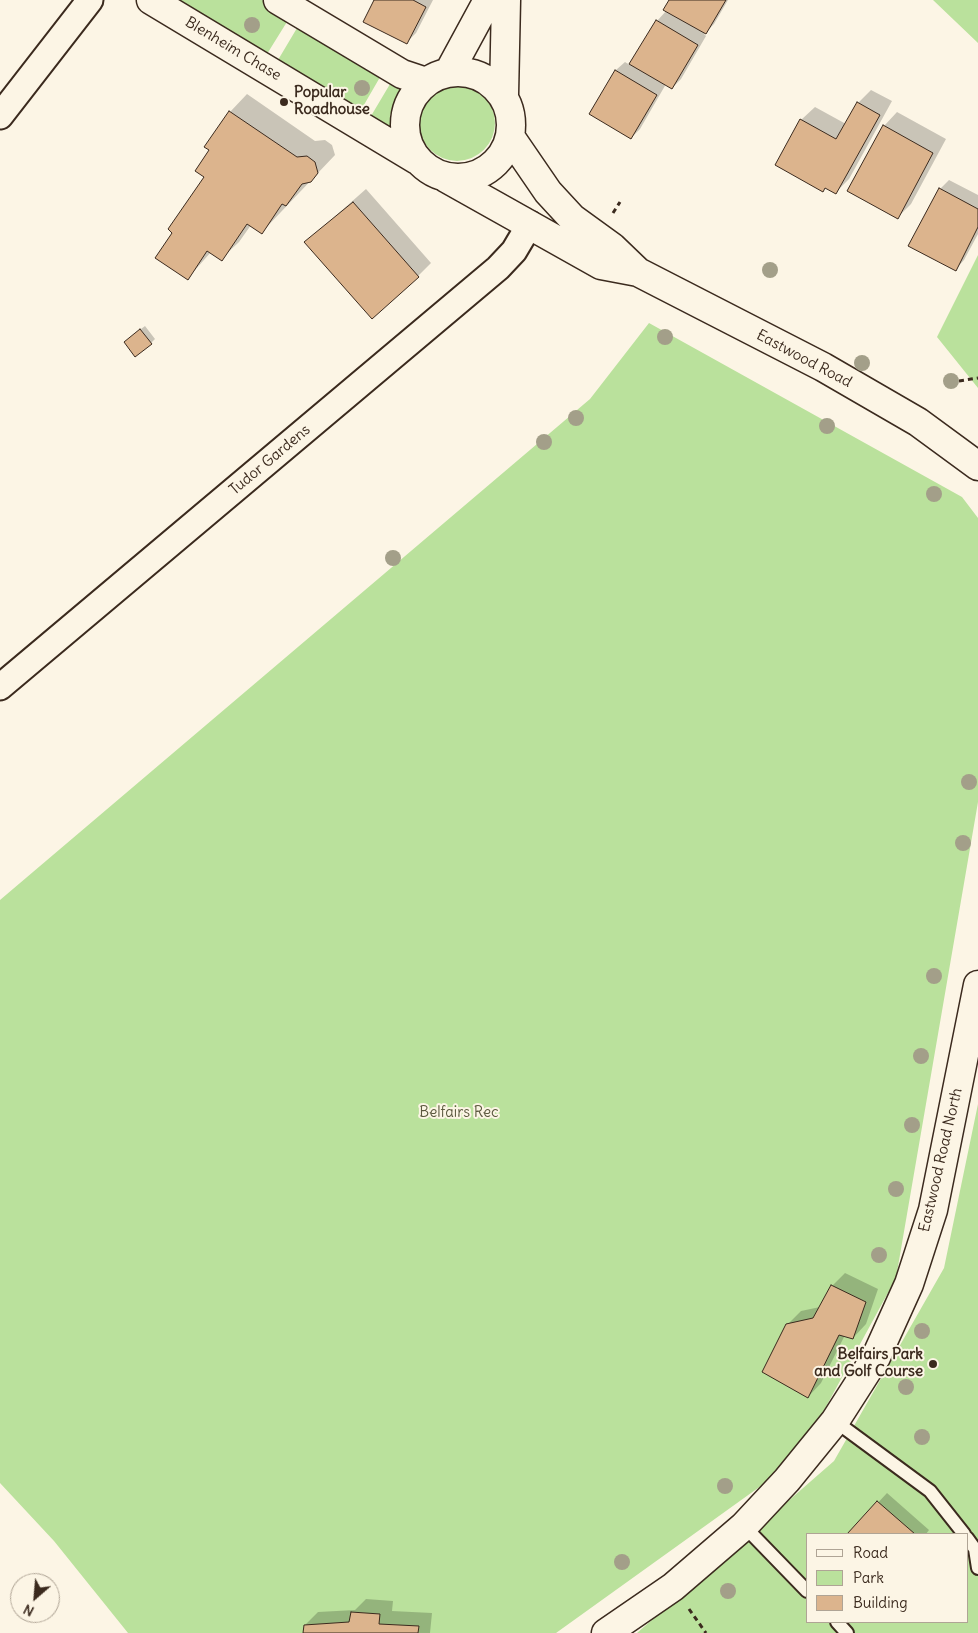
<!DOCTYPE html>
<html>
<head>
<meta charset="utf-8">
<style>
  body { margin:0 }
  #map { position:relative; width:978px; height:1633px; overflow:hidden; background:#fcf5e5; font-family:Delius,sans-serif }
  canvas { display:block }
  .legend { position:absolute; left:806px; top:1533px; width:162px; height:90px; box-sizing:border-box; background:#fcf5e5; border:1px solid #afa495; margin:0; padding:6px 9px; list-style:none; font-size:15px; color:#3b2a1e }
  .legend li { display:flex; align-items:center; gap:10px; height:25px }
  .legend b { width:25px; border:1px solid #afa495 }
  .north { position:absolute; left:10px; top:1573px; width:50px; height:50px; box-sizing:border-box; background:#fcf5e5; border:1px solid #afa495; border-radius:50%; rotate:207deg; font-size:14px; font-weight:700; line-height:20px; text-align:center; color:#3b2a1e }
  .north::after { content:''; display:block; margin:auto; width:18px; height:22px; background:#3b2a1e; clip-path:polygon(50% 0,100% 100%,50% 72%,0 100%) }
</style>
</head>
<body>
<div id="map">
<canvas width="978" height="1633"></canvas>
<ul class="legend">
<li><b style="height:6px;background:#fcf5e5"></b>Road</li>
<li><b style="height:14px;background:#bae19c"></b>Park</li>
<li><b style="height:14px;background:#dcb48d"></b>Building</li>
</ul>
<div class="north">N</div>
</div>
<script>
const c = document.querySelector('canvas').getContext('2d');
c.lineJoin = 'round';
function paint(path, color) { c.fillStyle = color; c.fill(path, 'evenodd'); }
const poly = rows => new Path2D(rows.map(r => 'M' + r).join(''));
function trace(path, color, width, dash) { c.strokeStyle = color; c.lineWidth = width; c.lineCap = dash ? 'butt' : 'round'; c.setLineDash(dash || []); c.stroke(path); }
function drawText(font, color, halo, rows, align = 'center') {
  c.font = font + ' Delius,sans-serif'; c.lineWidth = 4; c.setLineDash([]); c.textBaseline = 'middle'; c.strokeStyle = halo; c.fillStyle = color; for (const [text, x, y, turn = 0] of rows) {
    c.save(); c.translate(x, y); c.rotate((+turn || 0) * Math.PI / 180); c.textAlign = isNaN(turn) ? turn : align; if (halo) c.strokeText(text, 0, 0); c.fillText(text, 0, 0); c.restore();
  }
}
paint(poly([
  [178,0,262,0,290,17,267,54],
  [933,0,978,0,978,43],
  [300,23,383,72,361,110,278,60],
  [393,79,405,85,390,115,391,128,371,116],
  '419 123a38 38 0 1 1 76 0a38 38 0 1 1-76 0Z',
  [978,255,978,388,937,337],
  [649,323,962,497,978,518,978,802,896,1278,797,1460,556,1633,128,1633,54,1541,0,1483,0,900,590,399],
  [978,1104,978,1633,637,1633,834,1461,944,1268],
  [807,1534,967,1534,967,1622,807,1622]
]), '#bae19c');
paint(poly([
  [375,0,433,0,416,33,407,42],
  [670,0,728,0,714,24,704,34,706,36,681,79,672,88,666,84,640,129,631,138,590,114,616,70,625,62,630,65,657,21,667,10],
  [871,90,892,101,849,179,836,192,801,120,815,107,846,124,858,103],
  [247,94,315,141,325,140,332,145,335,155,262,232,251,225,239,242,221,259,211,252,188,278,174,232,206,177,211,150,230,112],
  [897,112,946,139,911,204,898,217,884,126],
  [949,180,978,195,978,234,964,260,956,269,940,189],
  [366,189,431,263,418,276,306,242],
  [145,326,155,339,151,343,129,338],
  [845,1273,878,1289,866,1324,853,1338,845,1335,821,1383,808,1397,787,1325,801,1311,820,1307,832,1286],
  [887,1493,929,1530,926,1534,849,1534],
  [366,1599,393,1601,392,1611,432,1613,430,1633,304,1633,305,1625,318,1612,355,1610]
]), '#0003');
const building = poly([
  [374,0,413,0,426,7,407,44,363,22,374,0],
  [669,0,726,0,706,34,663,10,669,0],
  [656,20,698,45,672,89,629,64,656,20],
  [615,70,657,95,631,139,589,114,615,70],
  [857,102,880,115,836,194,825,188,823,192,775,165,800,119,836,139,857,102],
  [229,111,297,157,307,156,315,162,318,173,311,182,302,184,286,206,282,204,262,234,247,224,222,261,207,251,188,280,155,258,172,233,168,229,204,177,195,171,209,150,204,147,229,111],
  [883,125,933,153,898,219,847,191,883,125],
  [939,188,978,209,978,227,956,271,908,246,939,188],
  [353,202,419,277,372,319,304,242,353,202],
  [140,329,152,344,135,357,124,342,140,329],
  [831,1285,866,1302,853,1339,839,1335,808,1398,762,1372,786,1324,813,1318,831,1285],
  [877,1501,915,1534,847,1534,877,1501],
  [351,1612,380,1614,379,1624,419,1626,418,1633,303,1633,304,1625,349,1622,351,1612]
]);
paint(building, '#dcb48d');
trace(building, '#3b2a1e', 1);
const lane = poly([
  [835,1421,930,1491,964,1534],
  [744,1526,807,1591],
  [967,1538,975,1549,978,1568],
  [837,1622,847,1633]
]);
const street = poly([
  [0,116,90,0],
  [0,687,498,268,514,251,530,224]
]);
const secondary = poly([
  [151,0,417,160],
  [278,0,402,74,426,82],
  '405 125a53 53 0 1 1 106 0a53 53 0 1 1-106 0Z',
  [449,72,488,0],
  [504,95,506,0],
  [511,138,548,192,572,218,612,247,638,272],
  [446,178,601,265,638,272,823,367,918,422,978,466],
  [606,1633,673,1587,744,1526,787,1480,835,1421,876,1357,909,1284,933,1210,978,985]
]);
trace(lane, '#3b2a1e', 16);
trace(street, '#3b2a1e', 29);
trace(secondary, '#3b2a1e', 31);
trace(poly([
  [613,213,620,202],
  [959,381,978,378],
  [689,1609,706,1633]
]), '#3b2a1e', 3, [5, 4]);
trace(lane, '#fcf5e5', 12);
trace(street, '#fcf5e5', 25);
trace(secondary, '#fcf5e5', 28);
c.fillStyle = '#a39f89';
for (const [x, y] of [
  [252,25],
  [362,88],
  [770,270],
  [665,337],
  [862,363],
  [951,381],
  [576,418],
  [827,426],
  [544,442],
  [934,494],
  [393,558],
  [969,782],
  [963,843],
  [934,976],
  [921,1056],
  [912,1125],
  [896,1189],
  [879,1255],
  [922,1331],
  [906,1387],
  [922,1437],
  [725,1486],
  [622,1562],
  [728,1591]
]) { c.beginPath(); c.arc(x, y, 8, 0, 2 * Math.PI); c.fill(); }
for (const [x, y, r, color] of [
  [284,102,5,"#3b2a1e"],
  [933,1364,5,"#3b2a1e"]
]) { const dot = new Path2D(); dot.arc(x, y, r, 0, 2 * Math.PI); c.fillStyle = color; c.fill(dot); trace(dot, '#fcf5e5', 2); }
drawText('15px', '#3b2a1e', '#fcf5e5', [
  ["Blenheim Chase",233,49,31],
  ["Eastwood Road",804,359,28],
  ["Tudor Gardens",270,460,-40],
  ["Eastwood Road North",941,1160,-77]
]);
drawText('bold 15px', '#3b2a1e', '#fcf5e5', [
  ["Popular",294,93],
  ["Roadhouse",294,110],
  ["Belfairs Park",923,1355,"right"],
  ["and Golf Course",923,1372,"right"]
], 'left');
drawText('15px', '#5b583e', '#fcf5e5', [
  ["Belfairs Rec",459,1113]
]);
</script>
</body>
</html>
